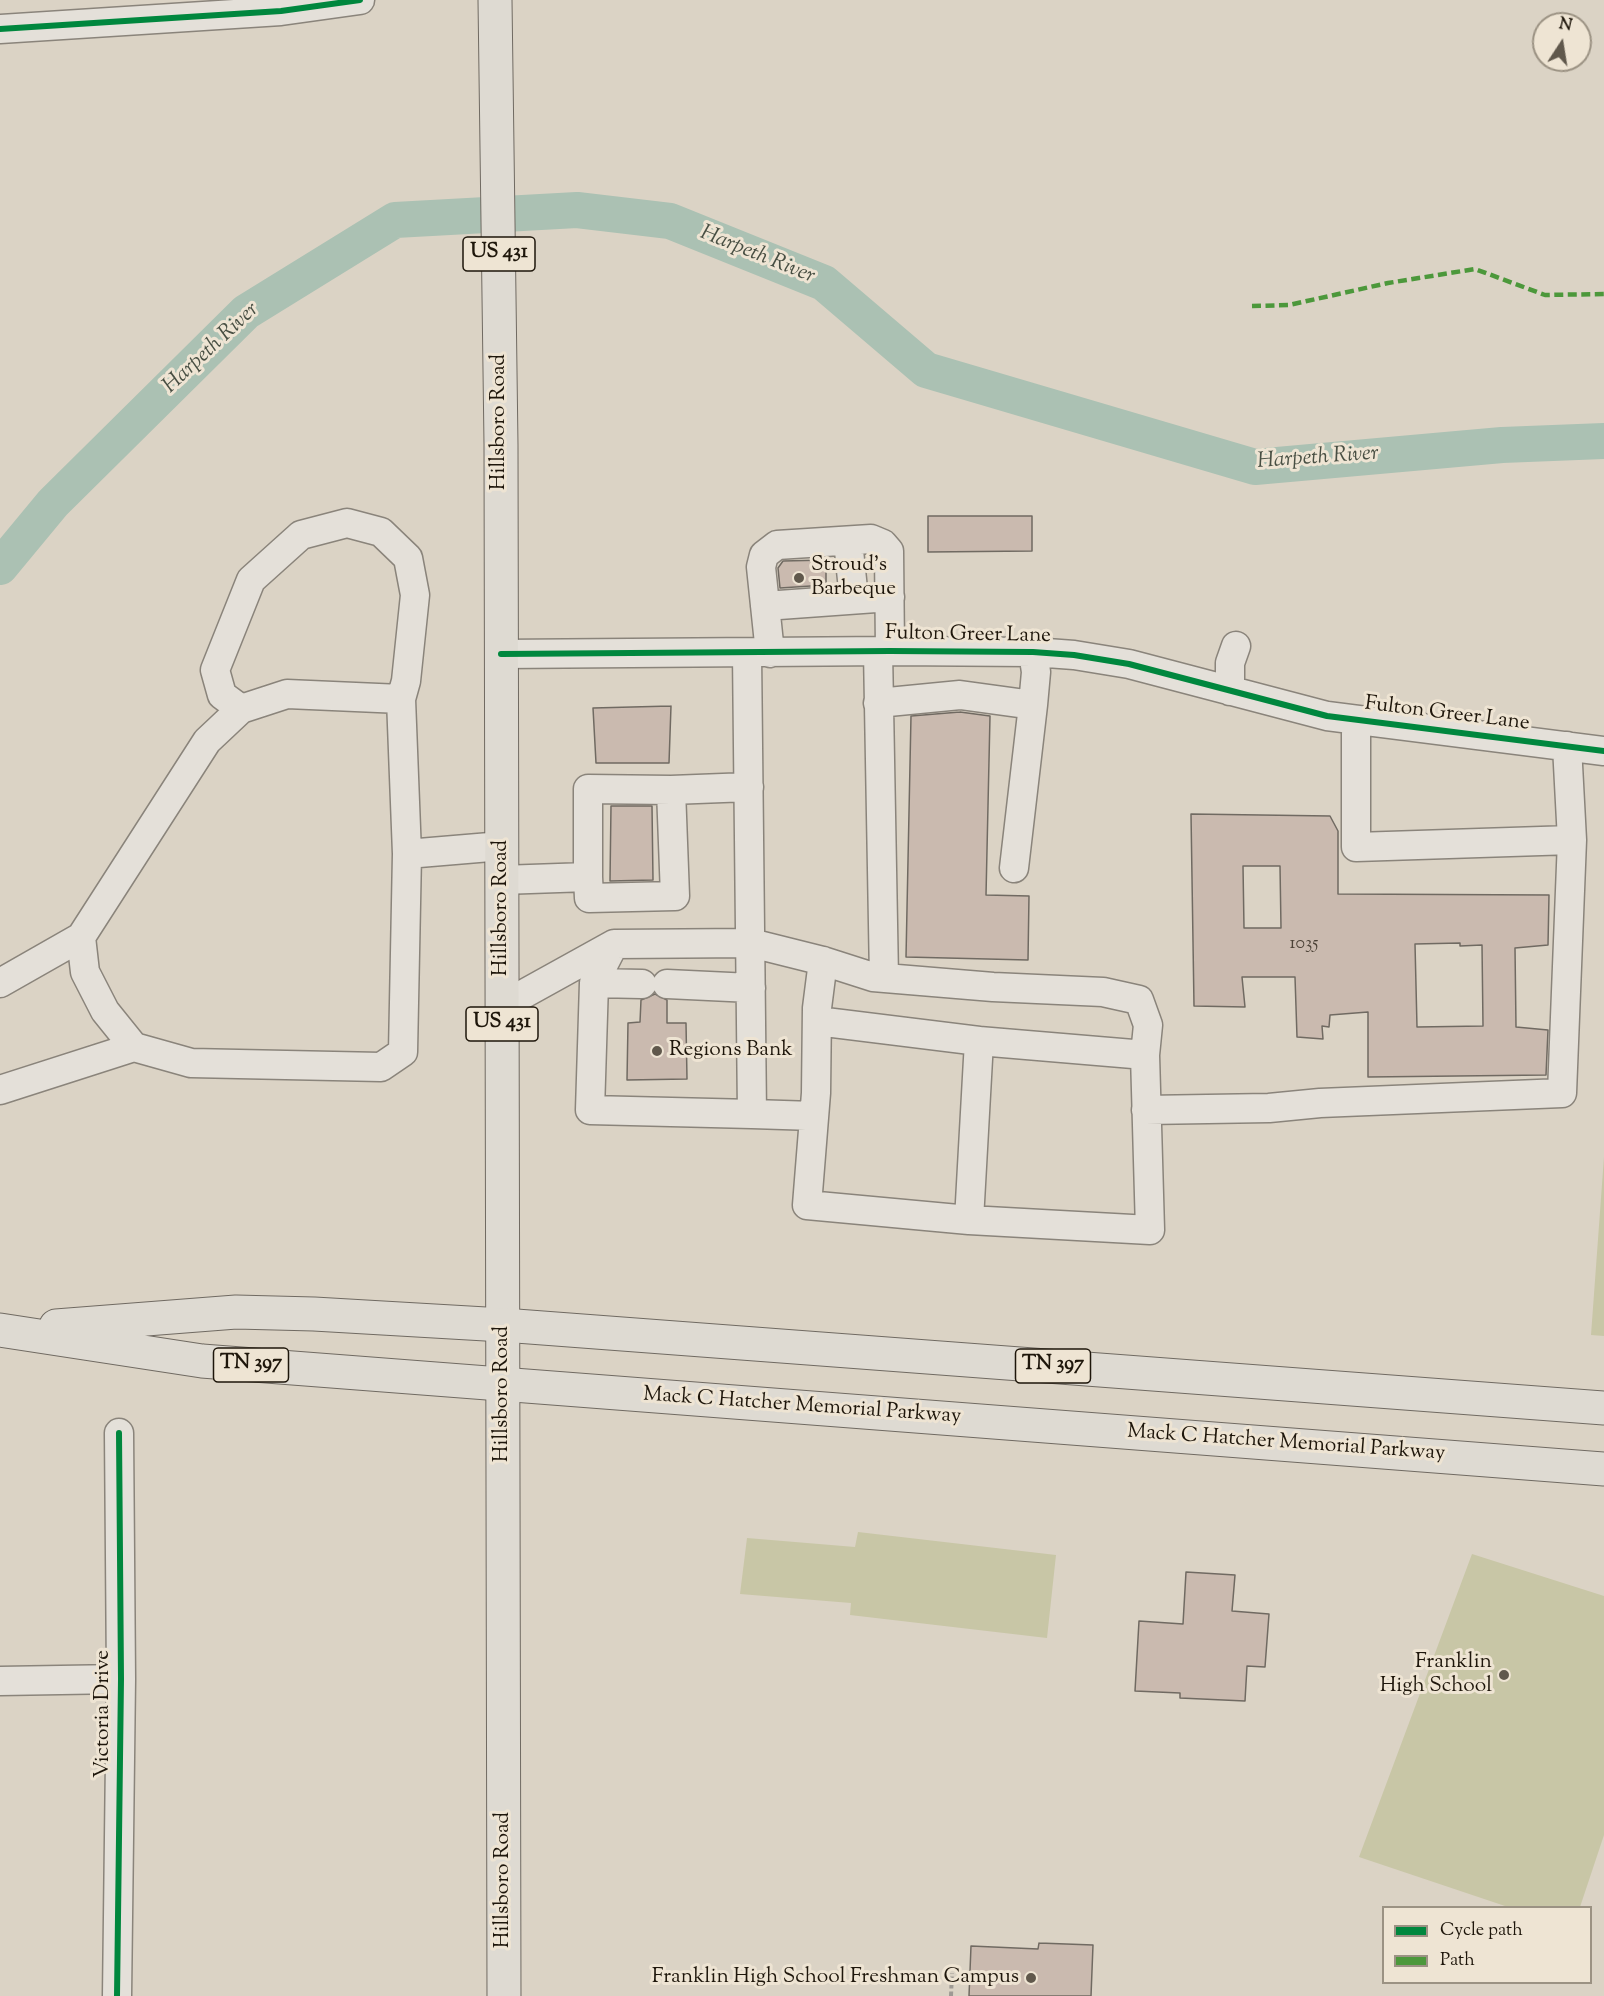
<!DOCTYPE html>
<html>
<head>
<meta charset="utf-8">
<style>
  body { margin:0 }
  #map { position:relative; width:1604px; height:1996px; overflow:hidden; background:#dbd3c5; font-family:"Sorts Mill Goudy",serif }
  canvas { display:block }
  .legend { position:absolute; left:1382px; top:1906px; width:210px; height:78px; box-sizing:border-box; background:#eee4d3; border:2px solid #9b9283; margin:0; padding:8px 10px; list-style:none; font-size:18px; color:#1e160b }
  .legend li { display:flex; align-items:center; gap:12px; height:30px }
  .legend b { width:30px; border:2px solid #9b9283 }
  .north { position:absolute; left:1532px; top:12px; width:60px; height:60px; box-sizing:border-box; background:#eee4d3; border:2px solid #9b9283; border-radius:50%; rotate:12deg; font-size:16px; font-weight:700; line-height:24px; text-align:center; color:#1e160b }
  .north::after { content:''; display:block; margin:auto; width:21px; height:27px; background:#60584c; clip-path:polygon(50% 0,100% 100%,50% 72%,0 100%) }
</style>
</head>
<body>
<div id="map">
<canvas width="1604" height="1996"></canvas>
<ul class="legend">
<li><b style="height:8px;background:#00873e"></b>Cycle path</li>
<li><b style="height:8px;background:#4c983b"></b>Path</li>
</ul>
<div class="north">N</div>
</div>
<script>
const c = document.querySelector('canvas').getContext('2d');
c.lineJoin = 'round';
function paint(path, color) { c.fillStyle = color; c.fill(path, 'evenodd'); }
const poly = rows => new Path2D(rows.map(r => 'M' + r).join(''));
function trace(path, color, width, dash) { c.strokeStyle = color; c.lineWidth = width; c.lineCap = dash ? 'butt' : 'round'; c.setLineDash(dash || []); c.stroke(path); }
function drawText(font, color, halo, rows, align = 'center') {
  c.font = font + ' "Sorts Mill Goudy",serif'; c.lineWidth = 6; c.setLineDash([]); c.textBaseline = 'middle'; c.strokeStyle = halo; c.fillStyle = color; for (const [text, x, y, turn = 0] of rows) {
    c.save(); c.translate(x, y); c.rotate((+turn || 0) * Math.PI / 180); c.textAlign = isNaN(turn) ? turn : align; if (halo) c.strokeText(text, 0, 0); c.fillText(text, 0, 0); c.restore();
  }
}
paint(poly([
  [1604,1157,1604,1336,1591,1335],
  [858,1532,1056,1555,1047,1638,850,1615,851,1603,740,1594,747,1538,855,1547],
  [1472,1554,1604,1596,1604,1835,1580,1907,1508,1907,1359,1857]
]), '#c8c6a6');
trace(poly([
  [0,567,53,503,246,312,395,220,577,210,670,221,824,283,926,370,1255,467,1502,445,1604,441]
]), '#abc1b3', 36);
const building = poly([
  [928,516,1032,516,1032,551,928,552,928,516],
  [826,560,826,585,780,588,778,568,783,561,826,560],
  [671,706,669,763,596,763,593,708,671,706],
  [960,712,990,716,986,895,1029,896,1028,960,906,957,911,716,960,712],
  [611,806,652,806,653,880,610,881,611,806],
  [1191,814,1330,816,1338,831,1338,894,1549,895,1548,945,1515,948,1516,1027,1548,1030,1546,1075,1368,1077,1368,1012,1330,1015,1329,1027,1322,1026,1323,1039,1297,1037,1295,977,1242,977,1245,1007,1194,1006,1191,814],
  [1243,866,1280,866,1281,928,1244,928,1243,866],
  [1460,943,1460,946,1482,945,1483,1026,1417,1027,1415,944,1460,943],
  [655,994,667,1000,667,1023,686,1023,687,1079,627,1080,628,1023,640,1022,641,1000,655,994],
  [1186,1572,1235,1575,1232,1611,1269,1614,1265,1667,1247,1666,1245,1701,1180,1698,1180,1693,1135,1691,1139,1621,1183,1624,1186,1572],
  [1039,1943,1093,1945,1091,1996,969,1996,971,1946,1038,1949,1039,1943]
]);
paint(building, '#cabaaf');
trace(building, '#706a62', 1.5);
const minor = poly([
  [0,29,281,11,360,0],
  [848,541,854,599],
  [765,606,890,597],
  [878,651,884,978],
  [770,653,761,567,764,555,777,545,871,539,883,544,889,551,890,651],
  [501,654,890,651,1033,652,1074,655,1129,664,1327,716,1604,751],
  [1230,691,1230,663,1236,646],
  [878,703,960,695,1033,705],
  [241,709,222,695,215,670,251,580,301,535,347,523,381,532,408,558,415,595,406,681,401,699],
  [1356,721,1356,847,1572,840],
  [407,854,403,1052,381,1067,191,1063,134,1047,105,1011,85,972,81,937,207,741,241,709,287,694,401,699,407,854,502,846],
  [1014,868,1033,705,1036,672,1033,652],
  [588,877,588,789,671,790],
  [501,880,588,877,589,898,675,896,671,790,749,787],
  [614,944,594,983,590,1110,752,1114,747,653],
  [0,983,81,937],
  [594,983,642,984],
  [667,984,751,988],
  [502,1006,614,944,751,943,823,961,873,977,993,987,1103,992,1139,1000,1148,1025,1145,1055,979,1041,969,1220,807,1205,816,1093,817,1008,823,961],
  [817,1021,979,1041],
  [0,1090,134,1047],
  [1146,1110,1269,1108,1320,1103,1562,1093,1572,840,1567,746],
  [752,1114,814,1116],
  [969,1220,1150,1230,1145,1055],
  [0,1681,121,1679],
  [117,1996,121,1679,119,1433]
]);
const major = poly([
  [495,0,501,444,504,1996]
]);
const highway = poly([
  [56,1326,236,1312,314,1314,503,1325,1604,1408],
  [0,1330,202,1361,1604,1469]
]);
trace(minor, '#8a847b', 31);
trace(major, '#706a62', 35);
trace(highway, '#706a62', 35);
trace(poly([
  [951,1996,952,1973]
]), '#9e9a94', 4, [4.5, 3]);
trace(minor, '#e4e0d9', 28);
trace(major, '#dedad2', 33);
trace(highway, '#dedad2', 33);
trace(poly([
  [1252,306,1289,305,1388,283,1475,269,1545,295,1604,294]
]), '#4c983b', 4.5, [9, 4.5]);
trace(poly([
  [0,29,281,11,360,0],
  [501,654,890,651,1033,652,1074,655,1129,664,1327,716,1604,751],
  [117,1996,121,1679,119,1433]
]), '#00873e', 6);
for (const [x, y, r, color] of [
  [799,578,6,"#60584c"],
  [657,1051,6,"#60584c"],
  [1504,1675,6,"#60584c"],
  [1031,1978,6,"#60584c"]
]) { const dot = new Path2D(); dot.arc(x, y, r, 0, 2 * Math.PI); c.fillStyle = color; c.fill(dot); trace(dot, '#eee4d3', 2); }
drawText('18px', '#4b4136', null, [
  ["1035",1304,945]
]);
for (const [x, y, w] of [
  [499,254,72],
  [502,1024,72],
  [251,1365,75],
  [1053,1366,75]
]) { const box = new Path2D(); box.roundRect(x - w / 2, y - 17, w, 34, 4.5); c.fillStyle = '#eee4d3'; c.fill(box); trace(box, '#1e160b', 1.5); }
drawText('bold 20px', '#1e160b', null, [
  ["US 431",499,254],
  ["US 431",502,1024],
  ["TN 397",251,1365],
  ["TN 397",1053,1366]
]);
drawText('21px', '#1e160b', '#eee4d3', [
  ["Hillsboro Road",500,422,-90],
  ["Fulton Greer Lane",968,636,1],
  ["Fulton Greer Lane",1447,715,7],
  ["Hillsboro Road",502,908,-90],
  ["Hillsboro Road",503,1394,-90],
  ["Mack C Hatcher Memorial Parkway",802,1407,4],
  ["Mack C Hatcher Memorial Parkway",1286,1444,4],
  ["Victoria Drive",104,1714,-90],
  ["Hillsboro Road",504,1880,-90]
]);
drawText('21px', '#1e160b', '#eee4d3', [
  ["Stroud's",811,566],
  ["Barbeque",811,590],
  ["Regions Bank",669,1051],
  ["Franklin",1492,1663,"right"],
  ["High School",1492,1687,"right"],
  ["Franklin High School Freshman Campus",1019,1978,"right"]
], 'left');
drawText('italic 22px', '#484f43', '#eee4d3', [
  ["Harpeth River",757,256,22],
  ["Harpeth River",212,349,-43],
  ["Harpeth River",1318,459,-4]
]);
</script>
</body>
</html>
